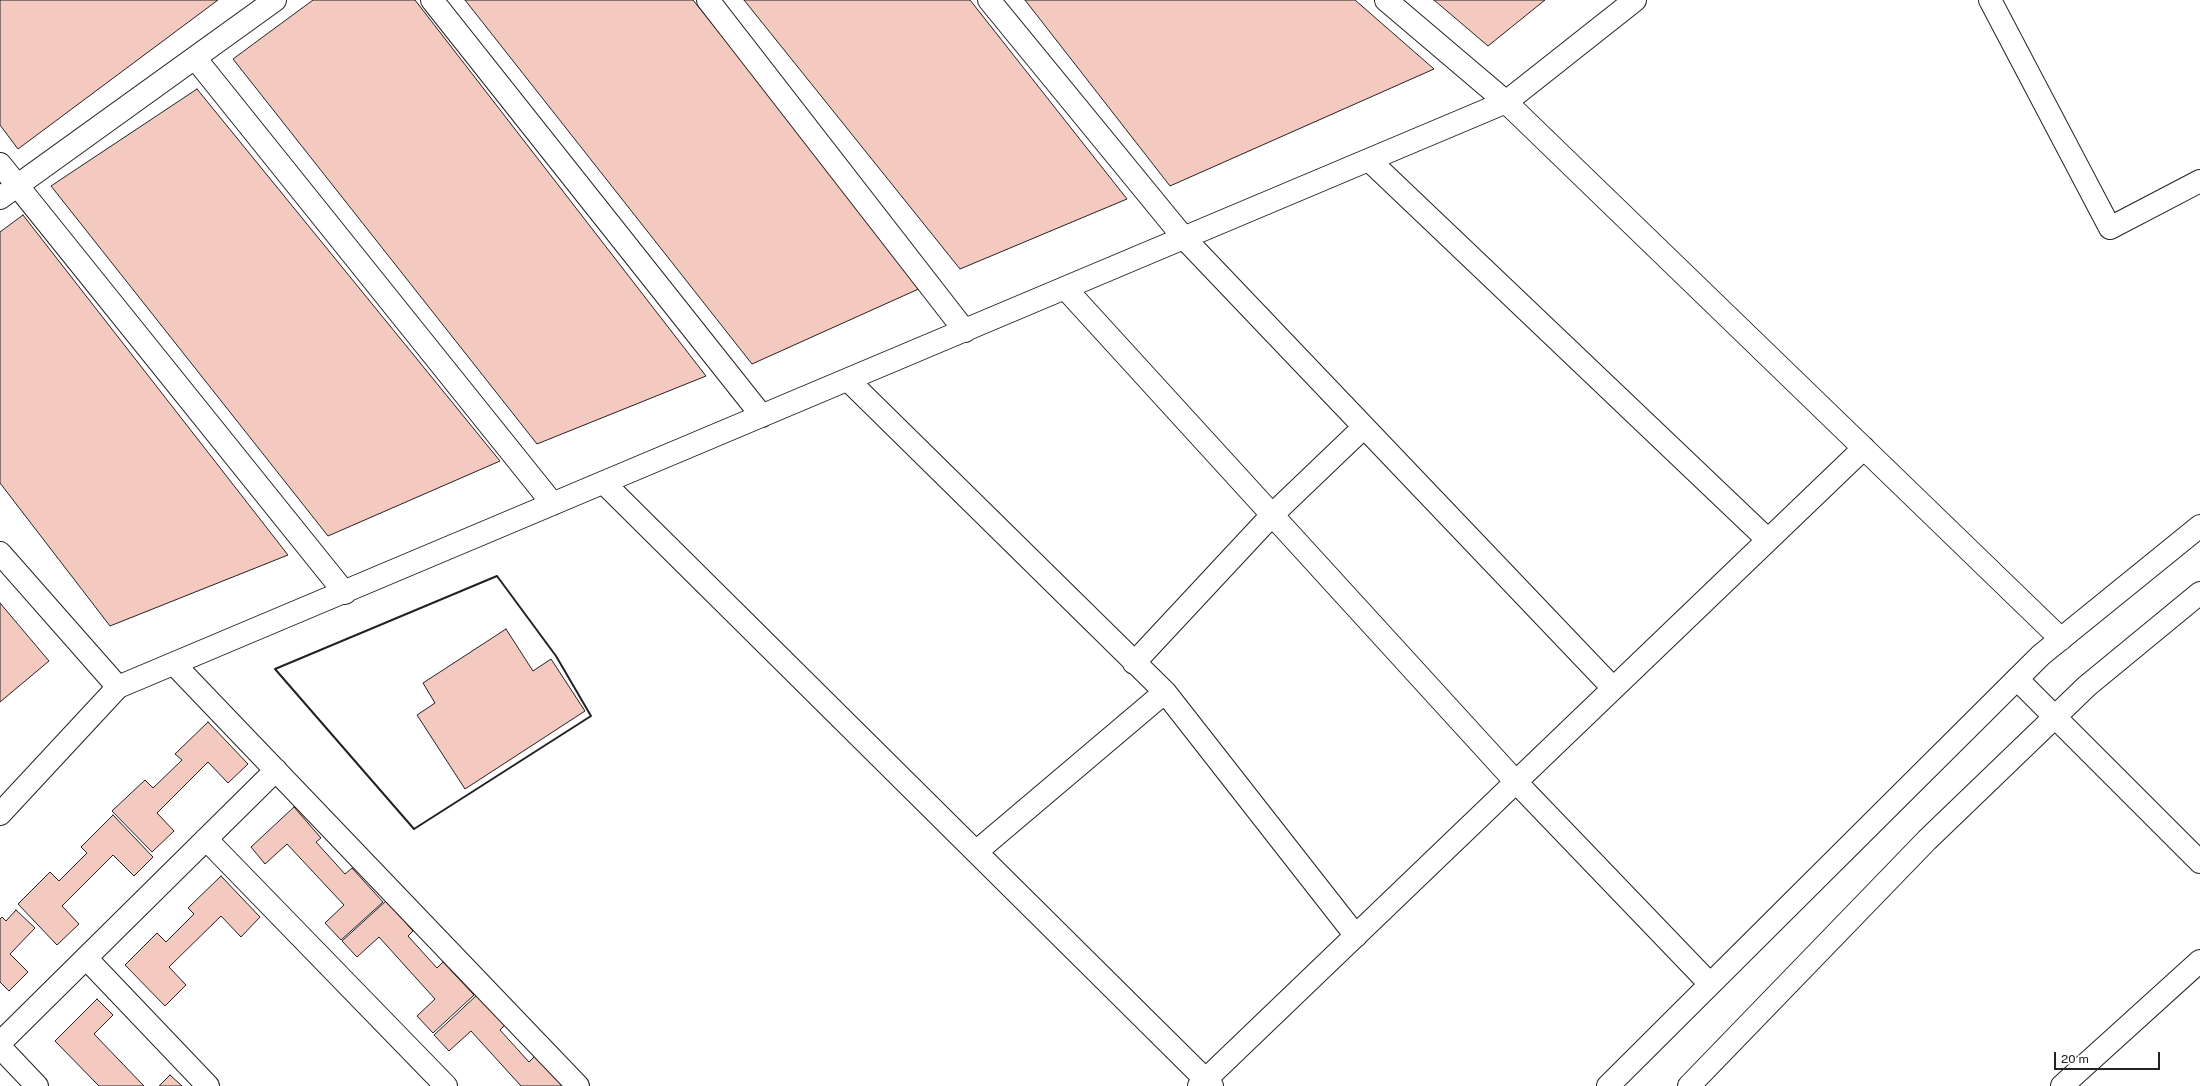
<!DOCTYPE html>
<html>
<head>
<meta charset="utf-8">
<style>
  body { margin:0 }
  #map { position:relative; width:2200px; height:1086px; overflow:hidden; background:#fff; font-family:"Public Sans",sans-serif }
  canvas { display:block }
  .scale { position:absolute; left:2054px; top:1052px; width:106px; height:18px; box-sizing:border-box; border:2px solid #222; border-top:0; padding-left:5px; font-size:12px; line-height:14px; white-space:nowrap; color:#222; -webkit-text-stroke:3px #fff; paint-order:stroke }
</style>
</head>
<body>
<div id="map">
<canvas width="2200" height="1086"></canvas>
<div class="scale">20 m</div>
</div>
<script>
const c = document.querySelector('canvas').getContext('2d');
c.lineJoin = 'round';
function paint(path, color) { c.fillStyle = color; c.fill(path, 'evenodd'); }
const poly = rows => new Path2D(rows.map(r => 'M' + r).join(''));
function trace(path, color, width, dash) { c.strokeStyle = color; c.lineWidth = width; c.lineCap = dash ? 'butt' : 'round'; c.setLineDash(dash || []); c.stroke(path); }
const building = poly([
  [0,0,218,0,18,149,0,125,0,0],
  [313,0,415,0,706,376,537,444,233,59,313,0],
  [465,0,693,0,923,287,752,364,465,0],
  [744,0,970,0,1127,199,960,269,744,0],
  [1025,0,1355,0,1434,69,1170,186,1025,0],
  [1434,0,1545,0,1488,46,1434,0],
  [197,89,500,461,328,536,51,186,197,89],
  [23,215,288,555,110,626,0,483,0,232,23,215],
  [0,603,49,661,0,702,0,603],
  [506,629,533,671,551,659,585,711,465,789,417,715,435,703,423,683,506,629],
  [208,722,248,764,228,783,208,762,157,813,174,831,152,852,112,811,145,780,153,788,182,760,175,754,208,722],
  [294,807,321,838,316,842,345,874,352,868,383,902,341,940,325,923,344,905,287,844,265,864,251,847,294,807],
  [113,815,153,857,134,876,113,855,62,906,79,924,57,945,18,904,50,872,59,881,87,853,81,847,113,815],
  [221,876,260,917,241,937,221,916,169,967,186,985,165,1006,125,965,157,933,166,942,194,914,188,908,221,876],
  [386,901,413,931,408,936,437,968,443,962,474,995,433,1033,417,1016,435,999,379,937,357,957,342,941,386,901],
  [16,910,35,928,10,954,28,972,9,991,0,982,0,919,2,917,6,921,16,910],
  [477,995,505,1025,500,1030,529,1062,535,1056,563,1086,521,1086,471,1031,449,1051,434,1035,477,995],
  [97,999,113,1015,94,1034,144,1086,99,1086,55,1041,97,999],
  [170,1075,182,1086,159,1086,170,1075]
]);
paint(building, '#f3c9c0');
trace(building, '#222', 1);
const minor = poly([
  [432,0,762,416],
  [708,0,965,331],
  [989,0,1184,238,1613,688],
  [1386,0,1506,102,2061,639],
  [1990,0,2110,228,2200,181],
  [195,58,553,504],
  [1369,160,1768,540],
  [0,164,345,593],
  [0,198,275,0],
  [1065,288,1516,782,1710,984],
  [848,380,1165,692,1356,936],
  [604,483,1212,1086],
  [0,553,118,687],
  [1134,663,1272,515,1364,427],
  [174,664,578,1086],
  [2017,679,2200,862],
  [0,814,118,687,1506,102,1635,0],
  [206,839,446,1086],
  [976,852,1165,692],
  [86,958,208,1086],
  [0,1043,276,770],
  [0,1047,37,1086],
  [1199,1086,1864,448],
  [2062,1086,2200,961]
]);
const major = poly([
  [1608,1086,2041,655,2200,526],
  [1689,1086,1927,840,2087,686,2200,593]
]);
trace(minor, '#222', 24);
trace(major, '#222', 24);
trace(minor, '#fff', 22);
trace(major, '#fff', 22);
trace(poly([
  [497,576,556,656,591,716,414,829,275,669,497,576]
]), '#222', 2);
</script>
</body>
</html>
